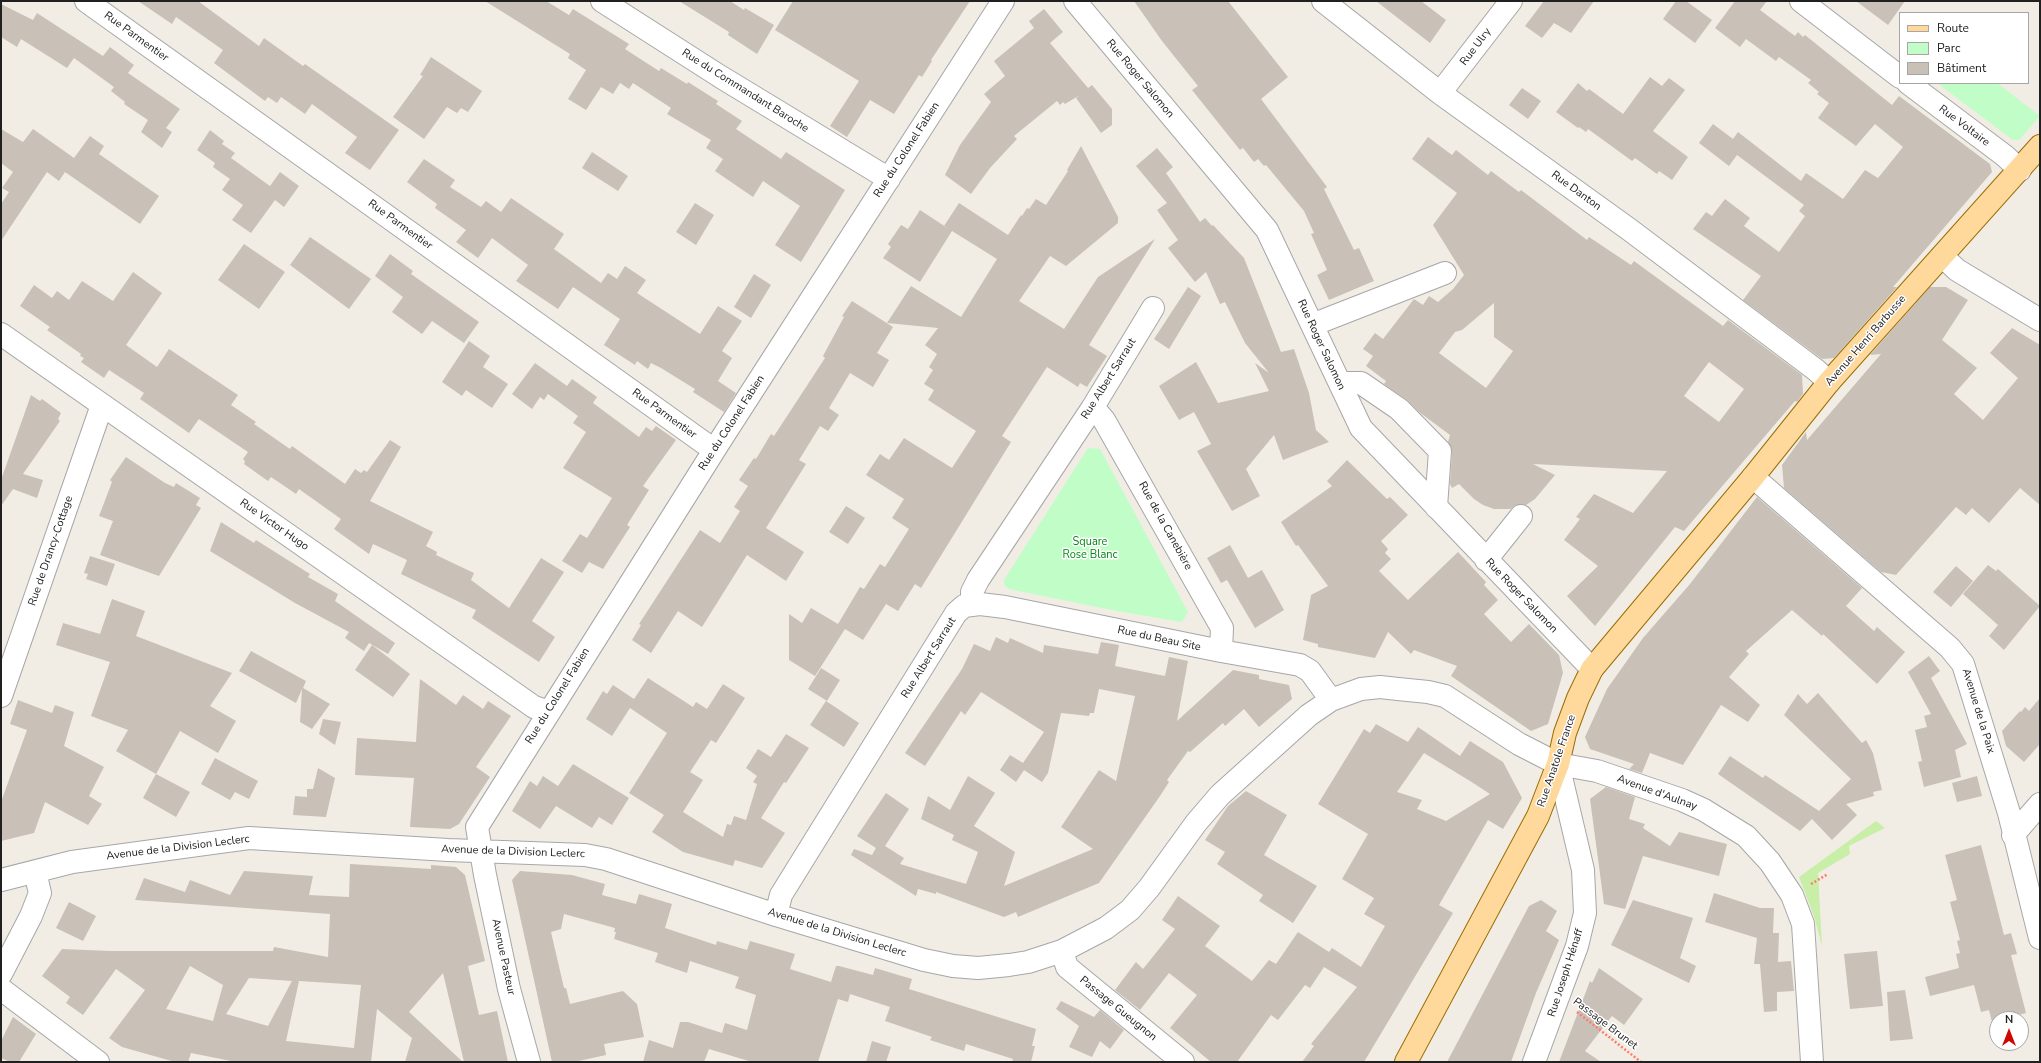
<!DOCTYPE html>
<html>
<head>
<meta charset="utf-8">
<style>
  body { margin:0 }
  #map { position:relative; width:2041px; height:1063px; overflow:hidden; background:#f1ede5; font-family:"Nunito Sans",sans-serif }
  canvas { display:block }
  .frame { position:absolute; inset:0; border:2px solid #202020; pointer-events:none }
  .legend { position:absolute; left:1899px; top:12px; width:130px; height:72px; box-sizing:border-box; background:#fff; border:1px solid #a6a6a6; margin:0; padding:5px 7px; list-style:none; font-size:12px; color:#202020 }
  .legend li { display:flex; align-items:center; gap:8px; height:20px }
  .legend b { width:20px; border:1px solid #a6a6a6 }
  .north { position:absolute; left:1989px; top:1011px; width:40px; height:40px; box-sizing:border-box; background:#fff; border:1px solid #a6a6a6; border-radius:50%; rotate:0deg; font-size:11px; font-weight:700; line-height:16px; text-align:center; color:#202020 }
  .north::after { content:''; display:block; margin:auto; width:14px; height:18px; background:#cf0700; clip-path:polygon(50% 0,100% 100%,50% 72%,0 100%) }
</style>
</head>
<body>
<div id="map">
<canvas width="2041" height="1063"></canvas>
<div class="frame"></div>
<ul class="legend">
<li><b style="height:5px;background:#ffd89c"></b>Route</li>
<li><b style="height:11px;background:#c0fdc7"></b>Parc</li>
<li><b style="height:11px;background:#c9c0b8"></b>Bâtiment</li>
</ul>
<div class="north">N</div>
</div>
<script>
const c = document.querySelector('canvas').getContext('2d');
c.lineJoin = 'round';
function paint(path, color) { c.fillStyle = color; c.fill(path, 'evenodd'); }
const poly = rows => new Path2D(rows.map(r => 'M' + r).join(''));
function trace(path, color, width, dash) { c.strokeStyle = color; c.lineWidth = width; c.lineCap = dash ? 'butt' : 'round'; c.setLineDash(dash || []); c.stroke(path); }
function drawText(font, color, halo, rows, align = 'center') {
  c.font = font + ' "Nunito Sans",sans-serif'; c.lineWidth = 3; c.setLineDash([]); c.textBaseline = 'middle'; c.strokeStyle = halo; c.fillStyle = color; for (const [text, x, y, turn = 0] of rows) {
    c.save(); c.translate(x, y); c.rotate((+turn || 0) * Math.PI / 180); c.textAlign = isNaN(turn) ? turn : align; if (halo) c.strokeText(text, 0, 0); c.fillText(text, 0, 0); c.restore();
  }
}
paint(poly([
  [1876,821,1885,828,1849,846,1850,854,1818,873,1822,946,1814,916,1799,877]
]), '#c8eea8');
paint(poly([
  [1937,83,1997,83,2040,116,2019,140,2013,140],
  [1088,448,1100,449,1188,612,1182,622,1117,611,1009,589,1004,585,1004,580]
]), '#c0fdc7');
paint(poly([
  [138,1,198,1,259,46,264,38,303,66,305,64,399,130,370,170,345,153,357,137,312,104,305,114,281,97,277,103,268,97,265,101,214,63,223,50,176,17,172,24],
  [485,1,546,1,569,15,573,9,629,44,625,49,659,71,661,68,687,84,688,82,718,101,716,104,742,121,736,129,781,159,786,152,845,190,801,262,775,245,800,206,763,181,753,197,715,171,723,159,706,148,711,140,667,114,671,108,633,83,629,89,620,83,613,94,601,87,586,110,568,99,586,70,568,58,570,54],
  [679,1,730,1,744,10,745,8,774,25,757,54,728,35,729,32],
  [793,1,970,1,931,60,932,61,922,77,919,75,894,114,870,100,847,137,830,126,859,81,775,30],
  [1134,1,1228,1,1288,77,1261,99,1327,187,1324,189,1354,250,1359,248,1374,281,1329,300,1317,275,1327,270,1311,234,1314,233,1304,211,1266,165,1264,166,1258,159,1254,162,1243,148,1240,150,1192,90,1198,86,1162,41],
  [1376,1,1421,1,1446,20,1430,43],
  [1544,1,1594,1,1571,33,1554,23,1542,38,1525,26],
  [1676,1,1686,1,1712,20,1695,43,1663,19],
  [1735,1,1767,1,1760,10,1795,36,1798,32,1803,37,1805,35,1892,105,1899,96,1990,164,1992,172,1893,287,1897,287,1834,358,1822,359,1743,300,1761,276,1693,229,1706,212,1712,216,1725,199,1750,218,1744,226,1779,252,1805,216,1799,211,1804,205,1737,155,1729,166,1699,143,1713,124,1733,139,1738,132,1801,181,1806,173,1843,199,1865,170,1878,178,1903,147,1875,124,1856,146,1818,118,1829,103,1817,94,1819,92,1808,83,1811,80,1779,57,1776,61,1746,39,1740,47,1715,28],
  [1856,1,1905,1,1888,25],
  [1,4,33,20,37,13,103,56,110,47,134,65,128,73,180,109,166,128,172,132,162,148,141,132,148,120,124,104,125,102,111,91,114,87,74,58,67,68,21,39,17,47,1,37],
  [1044,9,1063,32,1050,43,1088,88,1092,85,1112,109,1112,125,1101,133,1076,98,1080,95,1065,104,1063,102,1060,105,1057,101,1014,136,1017,139,990,168,971,194,945,175,960,145,991,102,984,94,1005,76,994,61,1034,28,1029,21],
  [431,57,482,91,468,112,461,108,457,113,447,107,424,139,393,117,423,76,420,75],
  [1650,77,1662,86,1669,78,1685,90,1653,131,1688,157,1672,180,1659,171,1657,174,1635,158,1632,161,1588,129,1586,132,1579,127,1578,128,1556,112,1578,83,1587,91,1589,89,1623,114],
  [1522,88,1541,101,1528,119,1509,105],
  [1,129,23,142,33,129,74,158,90,136,104,146,99,154,159,196,140,224,65,172,59,181,47,172,1,241,1,204,9,192,2,188,13,172,1,163],
  [210,130,224,141,222,144,235,153,231,158,270,186,280,172,299,186,284,207,275,200,251,233,232,220,243,205,222,190,230,179,213,167,215,163,197,150],
  [1428,137,1452,155,1456,150,1488,175,1491,171,1519,192,1521,190,1587,240,1589,237,1631,265,1634,261,1723,326,1728,320,1802,375,1803,394,1797,402,1795,401,1777,422,1684,531,1675,527,1595,626,1567,596,1598,566,1564,540,1580,519,1576,517,1594,494,1633,513,1667,471,1533,464,1555,475,1535,499,1526,505,1516,505,1510,509,1494,509,1483,505,1474,499,1459,484,1452,488,1450,484,1452,452,1448,442,1450,435,1419,412,1406,399,1384,384,1386,381,1366,366,1373,356,1363,349,1375,333,1383,339,1414,299,1423,305,1429,296,1438,302,1453,289,1464,275,1433,225,1457,193,1412,159],
  [1494,303,1494,337,1513,351,1486,388,1439,353,1455,332,1462,330],
  [1709,362,1744,389,1719,422,1684,396],
  [1081,146,1118,217,1118,223,1066,266,1050,256,1019,301,1064,329,1098,277,1155,239,1089,345,1107,356,1087,387,1080,383,1078,387,1047,367,1002,436,1011,442,921,588,915,584,898,611,886,604,863,640,845,629,815,676,789,660,789,614,802,623,811,608,838,624,860,587,864,589,880,564,885,567,909,529,892,518,904,499,866,475,880,454,889,460,904,438,952,468,976,431,928,400,934,390,924,384,933,370,929,367,937,354,925,345,938,328,887,323,911,286,961,317,997,259,944,226,959,203,1008,235,1021,215,1022,216,1027,208,1029,209,1036,199,1046,205,1068,171,1067,170],
  [1157,148,1173,167,1166,173,1200,222,1205,218,1212,226,1213,225,1244,258,1281,352,1294,349,1309,393,1316,430,1329,442,1283,460,1274,435,1246,469,1260,496,1232,511,1197,451,1211,444,1194,412,1179,420,1159,386,1196,362,1218,403,1269,391,1255,363,1269,373,1245,343,1225,302,1220,304,1206,272,1195,282,1168,248,1178,240,1157,210,1167,203,1136,166],
  [592,152,628,176,618,191,582,168],
  [424,159,455,180,450,187,481,207,486,201,501,212,511,198,564,234,554,249,601,283,608,273,617,279,625,266,646,280,637,293,700,334,718,306,742,321,722,351,732,358,718,381,736,393,724,412,693,392,695,389,661,368,651,363,648,369,637,361,635,365,604,345,620,319,573,287,558,309,516,281,528,265,492,238,478,258,456,242,466,230,435,208,437,204,407,182],
  [695,203,714,215,696,245,676,232],
  [920,210,952,231,920,282,883,258,891,247,888,244,901,225,908,229],
  [310,237,371,279,349,309,290,265],
  [244,244,285,272,259,309,218,280],
  [390,254,413,271,411,274,479,322,464,343,432,321,422,334,392,312,403,297,375,276],
  [133,272,162,293,126,345,157,367,169,349,238,395,231,405,256,422,254,424,290,449,292,446,345,484,355,469,361,473,364,470,367,472,390,440,401,447,370,501,433,532,426,546,437,552,436,555,474,573,471,580,509,608,541,558,564,572,532,621,555,637,539,662,472,618,476,610,401,574,407,560,373,544,369,554,334,529,341,519,299,489,296,494,271,477,268,481,244,464,245,461,243,459,248,452,199,419,189,433,140,399,144,393,109,370,104,378,81,362,84,358,80,356,81,354,47,330,50,327,20,306,34,285,52,298,57,291,69,300,82,281,113,301],
  [754,274,771,285,751,318,734,307],
  [1188,287,1201,296,1169,349,1154,339],
  [1930,287,1946,287,1968,300,1942,340,1977,368,1954,394,1983,420,2018,378,1990,353,2012,328,2040,345,2040,505,2020,488,1989,523,1972,508,1966,515,1956,507,1896,575,1881,572,1784,488,1782,465,1806,432,1807,440,1881,354,1870,355],
  [852,301,893,327,877,353,889,360,873,387,850,373,829,408,839,415,828,431,820,426,799,460,806,464,766,528,804,552,786,581,747,555,702,627,678,611,651,653,632,640,641,625,639,624,700,530,720,543,740,511,734,507,748,486,739,480,754,458,756,459,771,434,774,436,825,358,823,356,844,317,842,316],
  [469,341,490,356,483,367,508,384,492,408,466,390,462,396,442,382],
  [535,363,567,386,572,379,597,397,593,403,639,437,646,427,652,431,656,426,676,440,643,486,649,490,627,525,630,527,603,569,589,562,582,573,562,561,580,534,587,538,612,498,563,468,586,432,573,423,578,416,548,394,544,400,540,397,532,409,512,394],
  [31,395,40,401,42,399,61,413,58,419,60,421,23,474,43,480,37,498,13,489,1,506,1,480],
  [126,457,165,483,174,487,176,483,200,498,196,505,201,508,159,576,100,555,113,521,99,516,112,482,110,480],
  [1347,460,1387,499,1390,497,1408,515,1381,541,1388,549,1385,553,1391,559,1379,571,1408,600,1458,552,1486,582,1484,585,1498,600,1484,614,1511,642,1529,624,1559,655,1563,673,1548,724,1531,731,1451,676,1457,666,1414,650,1411,654,1388,632,1375,658,1318,647,1318,644,1303,640,1311,595,1328,586,1298,545,1296,546,1281,522,1332,486,1327,481],
  [1757,497,1862,588,1846,606,1874,631,1877,627,1905,652,1877,684,1823,634,1822,636,1792,610,1746,651,1749,654,1729,677,1760,705,1748,722,1721,705,1683,765,1650,753,1642,773,1629,769,1634,764,1590,749,1585,737,1607,689,1643,638,1690,584],
  [846,506,865,518,848,544,829,532],
  [221,522,254,543,256,540,310,574,308,577,338,594,335,601,395,643,388,654,369,643,364,651,345,638,349,632,295,603,210,551],
  [1230,545,1248,578,1262,570,1284,610,1255,628,1227,580,1221,583,1207,558],
  [90,556,115,564,107,586,86,579,88,574,84,573],
  [1988,565,1996,571,1998,569,2040,606,2004,650,1989,636,1998,625,1963,594],
  [1956,566,1973,581,1951,607,1933,592],
  [112,599,145,611,136,636,232,673,210,706,236,721,218,753,180,731,156,774,190,792,176,817,143,798,156,774,116,751,128,730,91,716,110,662,56,645,63,623,100,634],
  [996,637,1008,643,1010,638,1043,653,1044,645,1098,654,1101,642,1119,645,1115,666,1165,676,1169,657,1188,661,1177,721,1233,670,1259,675,1259,679,1289,685,1292,699,1259,727,1244,709,1225,726,1223,723,1190,752,1188,751,1167,780,1169,782,1160,796,1099,883,1018,917,1016,912,1004,917,936,892,936,894,918,889,916,896,851,855,854,849,872,855,876,848,857,836,886,793,909,809,885,846,904,858,900,864,966,884,978,852,952,840,954,835,921,819,928,796,950,810,968,776,995,793,974,826,1015,852,1004,886,1093,849,1061,827,1099,770,1116,781,1135,696,1099,689,1094,713,1090,713,1089,716,1061,713,1048,773,1042,782,1024,770,1016,782,1000,770,1010,755,1023,763,1044,732,981,692,965,715,961,711,925,766,905,753,962,669,974,644,990,651],
  [372,645,410,674,393,697,355,670],
  [251,651,306,681,303,688,330,704,312,729,300,722,302,689,296,703,239,671],
  [1929,656,1940,671,1931,678,1967,744,1955,750,1961,777,1924,787,1918,762,1922,761,1915,730,1927,727,1924,716,1931,714,1908,672],
  [821,668,840,680,827,701,808,689],
  [648,678,693,707,696,702,707,709,723,684,745,698,716,743,711,740,690,772,703,780,683,812,723,837,727,824,731,825,734,816,746,820,757,784,753,782,757,776,746,768,758,749,771,757,786,734,809,748,786,783,784,782,761,818,785,833,762,868,735,860,733,866,683,852,652,832,664,815,629,793,667,733,630,708,612,736,586,719,603,691,607,694,613,685,634,699],
  [420,679,456,705,463,695,483,709,488,701,511,716,476,767,490,777,459,824,450,829,410,827,414,778,355,775,357,738,416,742],
  [1818,693,1862,743,1866,740,1873,753,1882,790,1873,792,1874,796,1846,804,1857,815,1832,840,1812,819,1800,831,1718,774,1730,756,1763,778,1765,775,1819,811,1851,779,1784,715,1798,694,1807,704],
  [2040,698,2040,744,2024,762,2006,746,2002,731,2020,711,2021,712,2025,707,2029,711],
  [18,700,52,713,55,705,74,712,64,746,104,767,89,796,102,804,88,825,45,802,34,833,1,841,1,802,27,730,10,724],
  [826,701,859,723,844,747,810,725],
  [323,719,341,722,335,745,319,734],
  [1376,724,1408,742,1418,727,1460,756,1470,741,1503,762,1522,798,1503,829,1488,820,1439,905,1453,913,1364,1062,1302,1062,1314,1046,1311,1044,1357,987,1324,967,1310,988,1305,985,1278,1020,1271,1015,1237,1062,1211,1062,1170,1028,1197,995,1169,973,1140,1010,1115,990,1136,962,1143,969,1175,929,1162,920,1178,896,1220,926,1205,946,1252,981,1269,960,1276,964,1298,932,1329,952,1332,948,1361,967,1385,926,1364,914,1374,898,1342,879,1368,834,1318,804,1364,729,1370,733],
  [1424,753,1470,781,1490,794,1446,821,1417,809,1422,800,1397,792],
  [215,758,258,781,249,799,235,792,230,800,201,784],
  [573,764,629,798,612,825,599,817,592,828,556,806,540,829,512,811,530,781,537,786,543,776,558,786],
  [318,768,335,778,326,817,293,815,295,796,307,797,307,789,313,789],
  [1977,776,1982,796,1957,802,1952,783],
  [1606,787,1635,797,1629,819,1645,824,1643,828,1670,846,1679,832,1727,844,1719,876,1643,856,1625,909,1604,904,1590,799],
  [1246,791,1287,815,1264,855,1317,886,1293,923,1259,901,1263,895,1217,864,1225,852,1205,840,1228,806],
  [1981,845,2004,935,2011,933,2017,954,2011,955,2026,1013,1992,1022,1989,1010,1981,1012,1974,985,1930,996,1925,977,1959,968,1956,954,1960,953,1957,941,1960,940,1950,902,1957,900,1945,855],
  [350,864,431,869,431,865,456,867,465,875,485,961,468,966,479,1015,497,1011,508,1062,464,1062,443,973,409,1012,463,1062,405,1062,412,1038,377,1009,371,1062,236,1062,191,1053,188,1062,175,1062,122,1047,109,1038,145,990,116,969,83,1015,66,1003,70,997,42,976,62,949,111,951,273,951,274,947,328,957,330,914,135,900,144,878,185,892,190,880,230,895,244,871,313,876,309,895,349,897],
  [190,966,223,985,213,1021,166,1009],
  [249,978,292,981,268,1026,226,1014],
  [299,981,361,985,354,1048,286,1041],
  [520,871,572,875,605,884,602,895,636,904,639,894,672,904,665,928,716,945,717,941,747,950,750,941,795,954,790,969,831,982,836,966,839,966,873,975,875,968,912,979,909,989,1036,1029,1032,1046,1035,1046,1031,1062,1012,1062,1013,1059,966,1044,964,1051,930,1040,932,1037,885,1021,890,1007,850,994,848,1002,838,999,818,1062,752,1062,709,1049,704,1062,643,1062,649,1040,673,1048,680,1022,688,1022,722,1033,725,1023,747,1030,756,995,735,988,739,977,690,961,687,973,655,962,658,953,614,939,616,932,614,932,615,928,564,914,561,929,551,932,564,988,566,988,570,1004,623,991,637,1004,644,1037,604,1044,606,1055,574,1062,552,1062,512,880],
  [1714,893,1760,908,1774,908,1773,933,1779,933,1778,962,1791,961,1794,991,1777,992,1777,1011,1764,1012,1760,964,1754,964,1757,938,1705,922],
  [1541,900,1557,911,1546,931,1559,940,1536,993,1511,1062,1447,1062,1529,906],
  [1633,900,1693,918,1680,958,1696,966,1689,983,1611,945],
  [69,902,96,916,83,941,56,928],
  [1877,951,1883,1006,1850,1009,1844,954],
  [1599,968,1643,999,1624,1025,1612,1016,1585,1051,1601,1062,1559,1062,1590,981,1592,983],
  [1905,990,1913,1039,1890,1041,1887,992],
  [1061,1001,1094,1017,1100,1010,1124,1030,1110,1049,1100,1041,1092,1057,1069,1047,1079,1026,1056,1009],
  [13,1017,36,1034,19,1062,10,1062,1,1058,1,1041],
  [872,1041,891,1047,886,1062,866,1062]
]), '#c9c0b8');
const minor = poly([
  [86,1,714,450],
  [602,1,721,77,889,179],
  [1075,1,1267,230,1361,428,1592,669],
  [1323,1,1440,93,1630,230,1816,370,1829,382],
  [1801,1,1900,77],
  [1908,83,2005,156,2020,170],
  [1440,93,1511,1],
  [1942,256,1957,270,2040,320],
  [1312,325,1445,273],
  [1,334,534,707,549,712],
  [1340,383,1361,383,1399,409,1440,451,1436,507],
  [1093,407,1104,420,1222,628,1221,651],
  [1753,477,1950,648,1963,664,2009,813,2040,938],
  [1486,560,1521,516],
  [972,604,972,592,978,580,1093,407,1153,308],
  [1,696,102,405],
  [2013,835,2040,804],
  [1,880,72,862,249,838,448,850,585,855,606,859,776,915,924,960,953,966,978,968,1009,965,1028,962,1062,951,1106,928,1130,910,1149,888,1196,823,1220,795,1309,715,1331,700,1361,689,1380,687,1398,689,1428,692,1445,696,1519,744,1558,764,1597,771,1682,800,1704,810,1746,836,1770,862,1792,895,1803,924,1812,1062],
  [776,915,781,895,956,613,964,606,980,604,1005,607,1221,651,1300,665,1310,671,1331,700],
  [1062,951,1067,967,1183,1062],
  [1,974,31,916,40,893,35,872],
  [1,989,98,1062],
  [529,1062,509,989,485,875,477,827,720,441,1003,1],
  [1534,1062,1577,946,1585,913,1583,870,1558,764]
]);
const major = poly([
  [1406,1062,1538,816,1558,764,1565,733,1578,698,1592,669,1753,477,1829,382,2040,146]
]);
trace(minor, '#a7a7a7', 24);
trace(major, '#9b6d00', 24);
trace(poly([
  [1811,884,1828,874],
  [1577,1012,1641,1062]
]), '#ff7d68', 2.5, [2, 2]);
trace(minor, '#fff', 22);
trace(major, '#ffd89c', 22);
drawText('11px', '#202020', '#fff', [
  ["Rue Parmentier",136,37,36],
  ["Rue Ulry",1476,47,-53],
  ["Rue Roger Salomon",1140,79,50],
  ["Rue du Commandant Baroche",745,91,32],
  ["Rue Voltaire",1964,126,37],
  ["Rue du Colonel Fabien",907,150,-57],
  ["Rue Danton",1576,191,36],
  ["Rue Parmentier",400,225,36],
  ["Avenue Henri Barbusse",1866,341,-49],
  ["Rue Roger Salomon",1321,345,65],
  ["Rue Albert Sarraut",1109,379,-58],
  ["Rue Parmentier",664,414,36],
  ["Rue du Colonel Fabien",732,423,-57],
  ["Rue Victor Hugo",274,525,35],
  ["Rue de la Canebière",1165,526,61],
  ["Rue de Drancy-Cottage",51,551,-71],
  ["Rue Roger Salomon",1521,596,46],
  ["Rue du Beau Site",1159,639,12],
  ["Rue Albert Sarraut",929,658,-58],
  ["Rue du Colonel Fabien",558,696,-58],
  ["Avenue de la Paix",1978,711,73],
  ["Rue Anatole France",1557,761,-71],
  ["Avenue d'Aulnay",1657,793,20],
  ["Avenue de la Division Leclerc",178,848,-7],
  ["Avenue de la Division Leclerc",513,852,2],
  ["Avenue de la Division Leclerc",837,933,17],
  ["Avenue Pasteur",503,957,78],
  ["Rue Joseph Hénaff",1566,973,-72],
  ["Passage Gueugnon",1118,1009,39],
  ["Passage Brunet",1605,1024,37]
]);
drawText('11px', '#048813', '#fff', [
  ["Square",1090,542],
  ["Rose Blanc",1090,555]
]);
</script>
</body>
</html>
